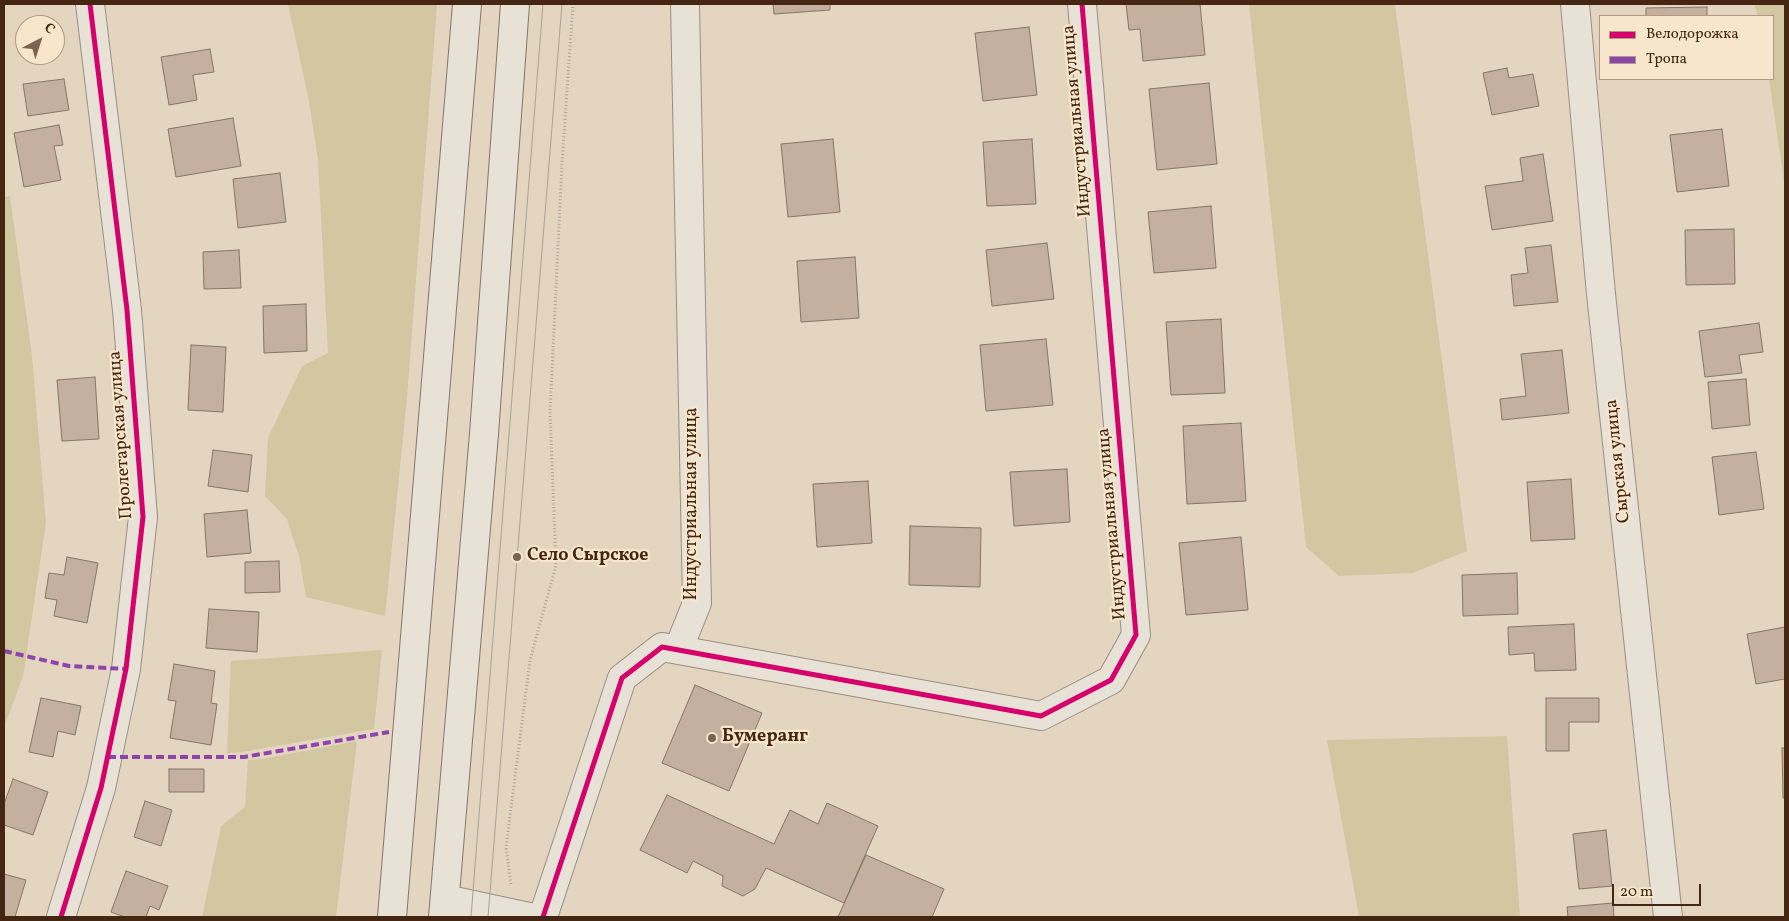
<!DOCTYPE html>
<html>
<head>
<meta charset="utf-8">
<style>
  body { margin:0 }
  #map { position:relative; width:1789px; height:921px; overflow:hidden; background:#e4d5c0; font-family:Vollkorn,serif }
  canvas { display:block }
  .frame { position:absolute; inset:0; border:5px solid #442612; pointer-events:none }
  .legend { position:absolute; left:1599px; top:15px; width:175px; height:65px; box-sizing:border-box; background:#f7e5cc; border:1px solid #af9982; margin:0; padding:6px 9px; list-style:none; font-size:15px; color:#442612 }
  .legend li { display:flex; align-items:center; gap:10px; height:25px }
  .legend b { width:25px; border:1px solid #af9982 }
  .north { position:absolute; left:15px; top:15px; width:50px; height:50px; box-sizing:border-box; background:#f7e5cc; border:1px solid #af9982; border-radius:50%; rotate:40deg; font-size:14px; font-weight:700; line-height:20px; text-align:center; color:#442612 }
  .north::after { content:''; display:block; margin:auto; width:18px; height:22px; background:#7c634f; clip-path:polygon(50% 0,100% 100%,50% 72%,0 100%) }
  .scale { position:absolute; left:1612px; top:884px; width:89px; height:22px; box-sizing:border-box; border:2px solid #442612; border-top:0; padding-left:6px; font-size:15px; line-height:18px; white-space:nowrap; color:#442612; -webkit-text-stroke:4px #f7e5cc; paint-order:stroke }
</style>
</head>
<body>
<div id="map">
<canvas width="1789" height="921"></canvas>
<div class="frame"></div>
<ul class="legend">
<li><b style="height:6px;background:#d6006c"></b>Велодорожка</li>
<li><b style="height:6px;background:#8e44ad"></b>Тропа</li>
</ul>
<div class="north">С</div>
<div class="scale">20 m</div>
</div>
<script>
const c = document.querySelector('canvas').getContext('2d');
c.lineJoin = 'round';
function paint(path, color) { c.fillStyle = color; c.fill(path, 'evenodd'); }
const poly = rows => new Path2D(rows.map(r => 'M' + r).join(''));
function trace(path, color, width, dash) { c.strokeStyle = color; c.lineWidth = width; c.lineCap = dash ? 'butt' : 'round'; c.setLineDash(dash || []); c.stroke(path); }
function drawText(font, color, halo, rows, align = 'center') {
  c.font = font + ' Vollkorn,serif'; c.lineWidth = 4.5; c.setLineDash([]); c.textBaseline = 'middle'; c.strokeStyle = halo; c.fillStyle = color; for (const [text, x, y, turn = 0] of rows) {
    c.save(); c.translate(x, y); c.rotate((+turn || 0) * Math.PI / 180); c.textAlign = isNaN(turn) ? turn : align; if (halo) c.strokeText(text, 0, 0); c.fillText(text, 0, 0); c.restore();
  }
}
paint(poly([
  [288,4,437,4,407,398,385,616,306,597,299,556,287,519,265,496,268,438,302,366,328,353,318,159,308,96],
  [1249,4,1395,4,1467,551,1413,573,1339,576,1306,547],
  [1754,4,1785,4,1785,188,1769,79,1773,79,1773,16,1758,16],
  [10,196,32,356,46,523,23,676,4,728,4,197],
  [382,650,374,729,242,752,227,753,231,661],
  [1507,736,1520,917,1359,917,1327,740],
  [357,741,336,917,202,917,221,826,245,807,248,760,262,759]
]), '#d2c7a0');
const building = poly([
  [773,4,830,4,830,10,774,14,773,4],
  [1126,4,1200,4,1205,55,1143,61,1140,29,1129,30,1126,4],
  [1707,7,1707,16,1646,16,1646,8,1707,7],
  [1029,27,1037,95,983,101,975,33,1029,27],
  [210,49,214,72,193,75,197,100,169,105,161,57,210,49],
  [1507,68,1509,78,1533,74,1539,106,1492,115,1483,73,1507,68],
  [64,79,69,110,28,116,23,84,64,79],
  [1209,83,1217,164,1157,170,1149,89,1209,83],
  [233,118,241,166,176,177,168,129,233,118],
  [59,125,63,145,54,146,61,180,24,187,14,133,59,125],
  [1722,129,1729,186,1677,192,1670,135,1722,129],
  [833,139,840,212,788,217,781,144,833,139],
  [1032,139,1036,204,987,206,983,142,1032,139],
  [1543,154,1553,221,1492,230,1485,186,1523,181,1520,158,1543,154],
  [280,173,286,222,238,228,233,179,280,173],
  [1211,206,1216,268,1154,273,1148,212,1211,206],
  [1734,229,1735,284,1686,285,1685,230,1734,229],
  [1047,243,1054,299,992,306,986,250,1047,243],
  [1551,245,1558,302,1514,306,1511,275,1528,273,1525,248,1551,245],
  [239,250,241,288,204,289,203,252,239,250],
  [855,257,859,318,801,322,797,261,855,257],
  [306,304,307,351,264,353,263,306,306,304],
  [1221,319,1225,393,1171,395,1166,322,1221,319],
  [1759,323,1763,352,1739,355,1742,373,1705,377,1699,331,1759,323],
  [1046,339,1053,405,986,411,980,345,1046,339],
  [191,345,226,347,223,412,188,410,191,345],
  [1562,350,1569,413,1502,420,1500,399,1526,396,1521,354,1562,350],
  [95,377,99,439,62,441,57,380,95,377],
  [1746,379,1750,425,1712,429,1708,382,1746,379],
  [1241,423,1246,501,1187,504,1183,426,1241,423],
  [213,450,252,455,248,492,208,486,213,450],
  [1756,452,1764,509,1719,515,1712,457,1756,452],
  [1067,469,1070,522,1014,526,1010,472,1067,469],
  [1571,479,1575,539,1531,541,1527,482,1571,479],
  [868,481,872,543,817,547,813,484,868,481],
  [247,510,251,553,207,557,204,514,247,510],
  [910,526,981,528,980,587,909,585,910,526],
  [1241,537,1248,610,1186,615,1179,543,1241,537],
  [67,557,98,563,87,623,54,616,57,600,45,598,49,573,64,575,67,557],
  [279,561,280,592,245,593,245,562,279,561],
  [1517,573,1518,614,1463,616,1462,575,1517,573],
  [209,609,259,612,257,652,206,648,209,609],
  [1574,624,1576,670,1535,671,1534,653,1509,655,1508,627,1574,624],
  [1785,627,1785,679,1756,684,1747,634,1785,627],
  [174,664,215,671,211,703,217,704,211,745,170,738,176,701,168,700,174,664],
  [695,685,762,713,729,791,662,763,695,685],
  [41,698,81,706,75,735,58,731,53,757,29,752,41,698],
  [1546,698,1599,698,1599,722,1569,722,1569,751,1546,751,1546,698],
  [1782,748,1785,748,1785,798,1783,798,1782,748],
  [169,769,204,769,204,792,169,792,169,769],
  [13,779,48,792,33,835,4,825,4,804,13,779],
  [667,795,774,844,790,810,818,824,827,803,878,826,844,903,766,868,755,889,743,896,722,886,723,876,693,861,687,873,640,850,667,795],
  [145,801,172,810,161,846,134,837,145,801],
  [1606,830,1612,886,1579,889,1573,834,1606,830],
  [866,855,944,889,932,917,838,917,866,855],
  [126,871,168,886,159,910,150,906,146,917,125,917,111,912,126,871],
  [4,874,26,880,15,917,4,917,4,874],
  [1613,903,1614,917,1568,917,1567,907,1613,903]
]);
paint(building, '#c5b0a0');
trace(building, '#837669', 1);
const street = poly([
  [1575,4,1601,294,1668,917],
  [678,650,697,603,685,4],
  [445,899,529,917],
  [61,917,101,788,126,669,143,517,127,310,90,4],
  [543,917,622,678,662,647,1041,716,1111,680,1136,635,1082,4]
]);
const secondary = poly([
  [392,917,467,4],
  [443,917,484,434,515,4]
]);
trace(street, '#9a8e80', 30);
trace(secondary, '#837669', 30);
trace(poly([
  [511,884,506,847,530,660,556,566,550,412,562,163,573,4]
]), '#aaa298', 3, [1, 2.5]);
trace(street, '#e8e1d6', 28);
trace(secondary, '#e8e1d6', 28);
trace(poly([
  [471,917,543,4],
  [488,917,562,4]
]), '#aaa298', 1);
trace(poly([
  [4,651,69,666,126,669],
  [108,757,244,757,389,732]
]), '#8e44ad', 4, [8, 4]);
trace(poly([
  [61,917,101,788,126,669,143,517,127,310,90,4],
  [543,917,622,678,662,647,1041,716,1111,680,1136,635,1082,4]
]), '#d6006c', 5);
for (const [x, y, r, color] of [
  [517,557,5,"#7c634f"],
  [712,738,5,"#7c634f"]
]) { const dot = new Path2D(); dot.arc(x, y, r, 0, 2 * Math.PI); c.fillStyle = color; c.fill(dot); trace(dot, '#f7e5cc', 2); }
drawText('18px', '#442612', '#f7e5cc', [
  ["Индустриальная улица",1078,121,-95],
  ["Пролетарская улица",122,435,-94],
  ["Сырская улица",1619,461,-96],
  ["Индустриальная улица",693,504,-90],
  ["Индустриальная улица",1113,524,-95]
]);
drawText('bold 18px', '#442612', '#f7e5cc', [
  ["Село Сырское",527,557],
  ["Бумеранг",722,738]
], 'left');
</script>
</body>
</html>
